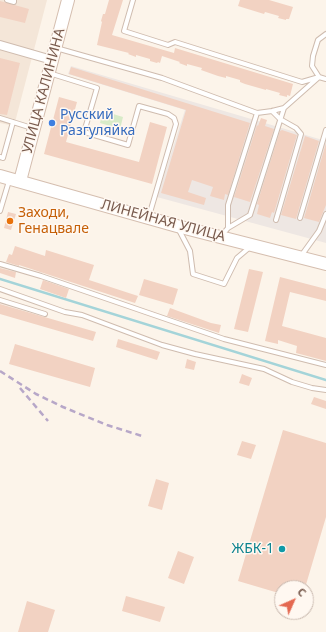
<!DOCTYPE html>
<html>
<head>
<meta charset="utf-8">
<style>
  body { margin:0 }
  #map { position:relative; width:326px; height:632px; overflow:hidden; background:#fcf4ea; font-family:"Noto Sans",sans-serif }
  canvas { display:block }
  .north { position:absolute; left:274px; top:580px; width:40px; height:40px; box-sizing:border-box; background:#fff8f1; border:1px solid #c9b9af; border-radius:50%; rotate:45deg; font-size:11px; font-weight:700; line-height:16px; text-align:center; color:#785a4d }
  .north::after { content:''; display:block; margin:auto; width:14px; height:18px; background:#e46951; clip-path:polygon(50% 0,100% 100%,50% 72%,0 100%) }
</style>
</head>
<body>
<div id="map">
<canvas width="326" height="632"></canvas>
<div class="north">С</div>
</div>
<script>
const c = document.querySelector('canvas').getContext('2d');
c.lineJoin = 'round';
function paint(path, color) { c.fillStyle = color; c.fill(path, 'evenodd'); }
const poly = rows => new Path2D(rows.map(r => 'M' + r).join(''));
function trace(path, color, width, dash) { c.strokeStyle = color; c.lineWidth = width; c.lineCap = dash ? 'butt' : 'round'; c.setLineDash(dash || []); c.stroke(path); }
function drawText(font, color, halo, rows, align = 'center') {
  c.font = font + ' "Noto Sans",sans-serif'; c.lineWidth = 3; c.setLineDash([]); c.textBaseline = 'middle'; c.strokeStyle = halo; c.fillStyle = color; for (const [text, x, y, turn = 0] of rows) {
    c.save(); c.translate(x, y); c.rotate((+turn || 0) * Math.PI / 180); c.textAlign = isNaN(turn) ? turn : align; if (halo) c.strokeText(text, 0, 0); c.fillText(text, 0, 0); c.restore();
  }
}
paint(poly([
  [0,0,47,0,14,126,0,123]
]), '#f4e6d8');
paint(poly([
  [71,66,326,141,326,243,157,197,185,110,68,74]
]), '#eee7e3');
paint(poly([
  [103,111,123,117,120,129,100,123]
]), '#d8ebc8');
trace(poly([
  [0,279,326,380]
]), '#a4d4d9', 2.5);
paint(poly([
  [109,0,123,0,112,35,174,53,175,48,293,84,290,96,287,95,287,97,279,95,280,93,266,89,266,90,245,84,240,82,240,80,226,76,226,78,218,76,201,70,202,68,187,64,187,66,179,63,180,62,162,56,160,63,158,62,157,63,150,61,150,59,136,55,136,57,128,54,129,53,97,45,102,22,101,21,103,14,105,14],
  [240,0,269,0,293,7,289,19,286,19,286,20,278,18,279,16,265,12,264,14,238,6],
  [0,1,29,9,25,23,0,17],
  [0,58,20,63,7,115,0,114],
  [71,67,250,123,228,195,225,194,224,200,210,196,213,187,192,180,188,192,206,198,204,205,161,193,186,110,69,74],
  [59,97,77,102,66,142,139,162,150,122,167,127,152,184,44,154],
  [261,118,267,120,265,126,274,129,250,202,234,197,257,125,258,126],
  [282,130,297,135,274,213,272,212,270,218,257,214,259,205,257,204,280,131],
  [305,136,319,141,296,219,281,215],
  [326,143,326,205,319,222,304,218],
  [8,212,16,214,11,230,4,228],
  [15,246,45,256,46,250,94,265,89,280,138,296,135,303,19,265,19,266,6,262,9,254,12,255],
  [0,268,16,272,15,278,0,273],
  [249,269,263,272,248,332,234,329],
  [280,277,326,289,326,301,290,292,282,326,326,338,326,361,296,353,297,346,278,340,278,344,265,341],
  [144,279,178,289,173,305,139,295],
  [43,280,69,289,66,298,40,289],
  [0,304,96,332,93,341,0,314],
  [170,308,211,323,221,325,219,333,167,316],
  [118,339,160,352,157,360,116,347],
  [15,344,95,368,90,387,9,364],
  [187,359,196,362,194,370,185,368],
  [242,374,252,378,249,386,239,383],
  [314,397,326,401,326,409,311,404],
  [283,430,326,443,326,517,305,588,282,588,282,594,238,581],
  [242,441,256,445,251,459,237,455],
  [156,479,169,483,162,510,148,506],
  [178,551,194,557,184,584,168,578],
  [126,596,165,607,160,622,122,611],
  [27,601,55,610,48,632,18,632]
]), '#f2d2c2');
const service = poly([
  [7,0,14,2,14,0],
  [133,0,124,31,168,45,175,42,302,82,319,77,326,79],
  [56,48,162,78,257,113,272,111,284,108,319,77],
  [49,73,97,88,84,132,128,145,139,106,168,114,174,118,176,124,149,216],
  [319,77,312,66,313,56,318,40,326,34],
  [272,111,280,119,296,128,301,134,276,220],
  [0,118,32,128],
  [0,157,3,158,13,122],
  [0,211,9,181],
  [300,218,326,130],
  [178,228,190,251,193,274,224,284,237,258,250,247],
  [228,228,250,215,284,108],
  [222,235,228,228,228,205,257,113],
  [301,256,319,231,326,214],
  [0,264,41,276,224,339,326,365],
  [0,289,65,312,82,315,162,345,195,354,264,369,292,382,312,388,326,390],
  [0,300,45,314]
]);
const minor = poly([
  [0,45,52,60]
]);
const secondary = poly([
  [0,176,177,226,326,264],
  [20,181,68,0]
]);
trace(service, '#cfbcaf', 6);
trace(minor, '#cfbcaf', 10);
trace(secondary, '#d5beaf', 14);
trace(service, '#fff', 4);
trace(minor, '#fff', 8);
trace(secondary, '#fff', 12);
trace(poly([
  [0,371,36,394,63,407,107,425,142,436],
  [20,388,48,421]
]), '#b7a7c8', 2.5, [6, 4]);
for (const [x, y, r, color] of [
  [52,123,4,"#3f7fe0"],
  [10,221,4,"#e8710a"],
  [282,549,4,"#0f9aa8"]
]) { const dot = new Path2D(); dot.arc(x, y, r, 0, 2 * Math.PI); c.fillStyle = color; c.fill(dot); trace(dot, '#fff8f1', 1.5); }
drawText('14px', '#785a4d', '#fff8f1', [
  ["УЛИЦА КАЛИНИНА",44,91,-75],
  ["ЛИНЕЙНАЯ УЛИЦА",163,221,15]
]);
drawText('14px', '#366cbe', '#fff8f1', [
  ["Русский",60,115],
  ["Разгуляйка",60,131]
], 'left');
drawText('14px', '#c56008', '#fff8f1', [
  ["Заходи,",18,213],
  ["Генацвале",18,229]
], 'left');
drawText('14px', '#0d838f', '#fff8f1', [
  ["ЖБК-1",274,549]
], 'right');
</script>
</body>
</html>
